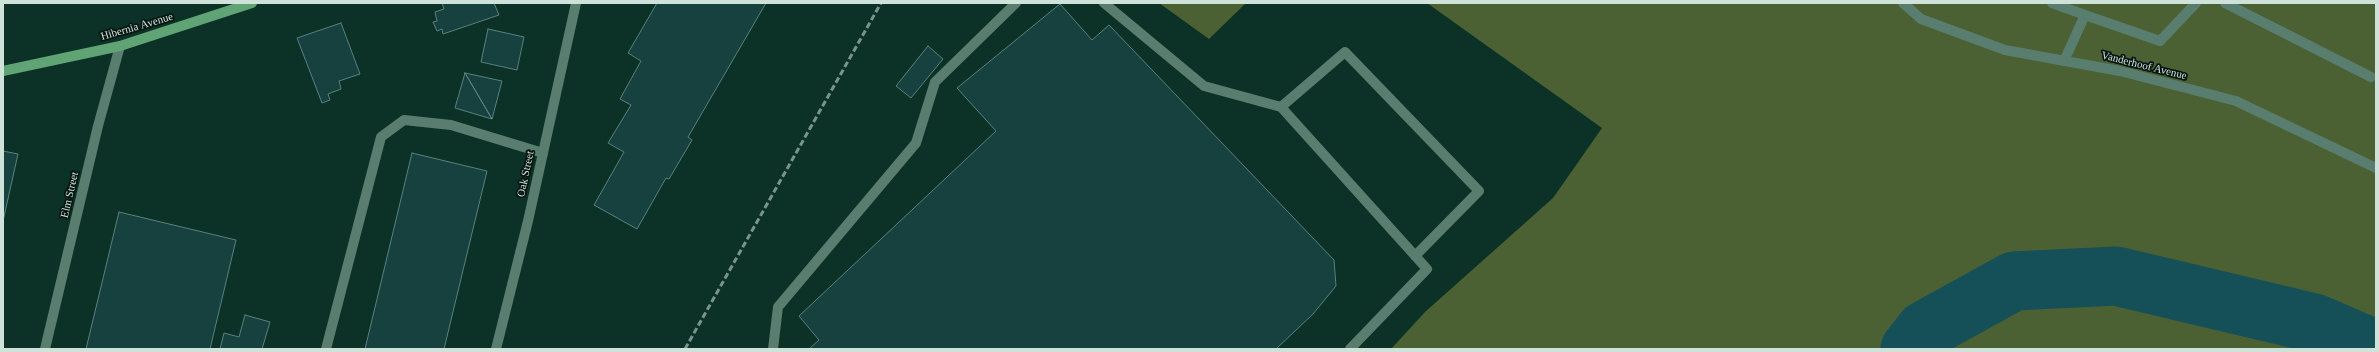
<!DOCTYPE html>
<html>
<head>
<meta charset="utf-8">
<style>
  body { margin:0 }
  #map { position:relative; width:2379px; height:352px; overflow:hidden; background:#0c3126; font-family:Georgia,serif }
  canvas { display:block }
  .frame { position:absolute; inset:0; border:4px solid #cee2da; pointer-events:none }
</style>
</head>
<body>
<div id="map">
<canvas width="2379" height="352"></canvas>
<div class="frame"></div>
</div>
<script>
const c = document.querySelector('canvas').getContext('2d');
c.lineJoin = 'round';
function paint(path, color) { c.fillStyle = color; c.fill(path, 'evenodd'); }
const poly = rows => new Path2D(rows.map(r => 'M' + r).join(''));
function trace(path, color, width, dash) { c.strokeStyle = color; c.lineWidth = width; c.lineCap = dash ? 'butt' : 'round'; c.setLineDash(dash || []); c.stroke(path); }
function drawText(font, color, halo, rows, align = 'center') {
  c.font = font + ' Georgia,serif'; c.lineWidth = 3.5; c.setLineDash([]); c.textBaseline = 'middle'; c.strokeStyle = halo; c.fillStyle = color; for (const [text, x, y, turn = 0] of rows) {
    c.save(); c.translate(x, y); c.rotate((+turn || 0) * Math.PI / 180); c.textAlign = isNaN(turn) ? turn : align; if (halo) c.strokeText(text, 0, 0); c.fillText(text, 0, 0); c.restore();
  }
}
paint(poly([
  [1159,3,1246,3,1209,39],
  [1427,3,2376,3,2376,349,1391,349,1425,312,1553,198,1602,128]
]), '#4b6133');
trace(poly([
  [1910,349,1925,330,2014,281,2116,276,2314,323,2375,349]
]), '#154f58', 59);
const building = poly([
  [442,3,494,3,499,15,443,34,442,29,437,31,433,22,437,21,435,12,444,9,442,3],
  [657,3,766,3,688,137,692,140,669,179,666,178,637,229,594,205,624,152,608,143,631,105,620,99,641,61,628,53,657,3],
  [1060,4,1092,40,1109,25,1334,260,1336,286,1313,314,1276,349,809,349,819,340,799,316,996,131,957,88,1060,4],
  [341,23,360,74,339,81,341,89,328,94,330,100,322,103,297,38,341,23],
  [488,29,524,37,517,70,481,62,488,29],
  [928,46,943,59,911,98,896,86,928,46],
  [465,73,502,81,492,119,465,73],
  [465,73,492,119,455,108,465,73],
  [3,151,18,154,3,221,3,151],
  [412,153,487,171,444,349,365,349,412,153],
  [119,212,236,240,210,349,86,349,119,212],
  [245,315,270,322,262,349,220,349,224,333,239,337,245,315]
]);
paint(building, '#17413f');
trace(building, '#58827f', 1);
trace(poly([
  [1104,3,1204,86,1281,107,1427,269,1350,349],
  [2052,3,2085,15],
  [2225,3,2371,77],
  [2064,61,2085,15,2160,41,2196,3],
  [1281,107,1345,52,1479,191,1415,256],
  [326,349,381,137,404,120,451,125,543,153],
  [773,349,778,307,916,143,935,82,1016,3]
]), '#597e70', 10);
trace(poly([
  [1903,3,1921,19,2005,50,2120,71,2236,101,2376,168],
  [45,349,98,126,120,46],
  [496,349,528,221,576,3]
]), '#597e70', 10);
trace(poly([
  [3,71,120,46,252,3]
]), '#60a476', 10);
trace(poly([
  [685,349,881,3]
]), '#78948b', 3, [6, 3]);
drawText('11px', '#cee2da', '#071611', [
  ["Hibernia Avenue",137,27,-16],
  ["Vanderhoof Avenue",2144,66,14],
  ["Oak Street",526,174,-78],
  ["Elm Street",70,195,-77]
]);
</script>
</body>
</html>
